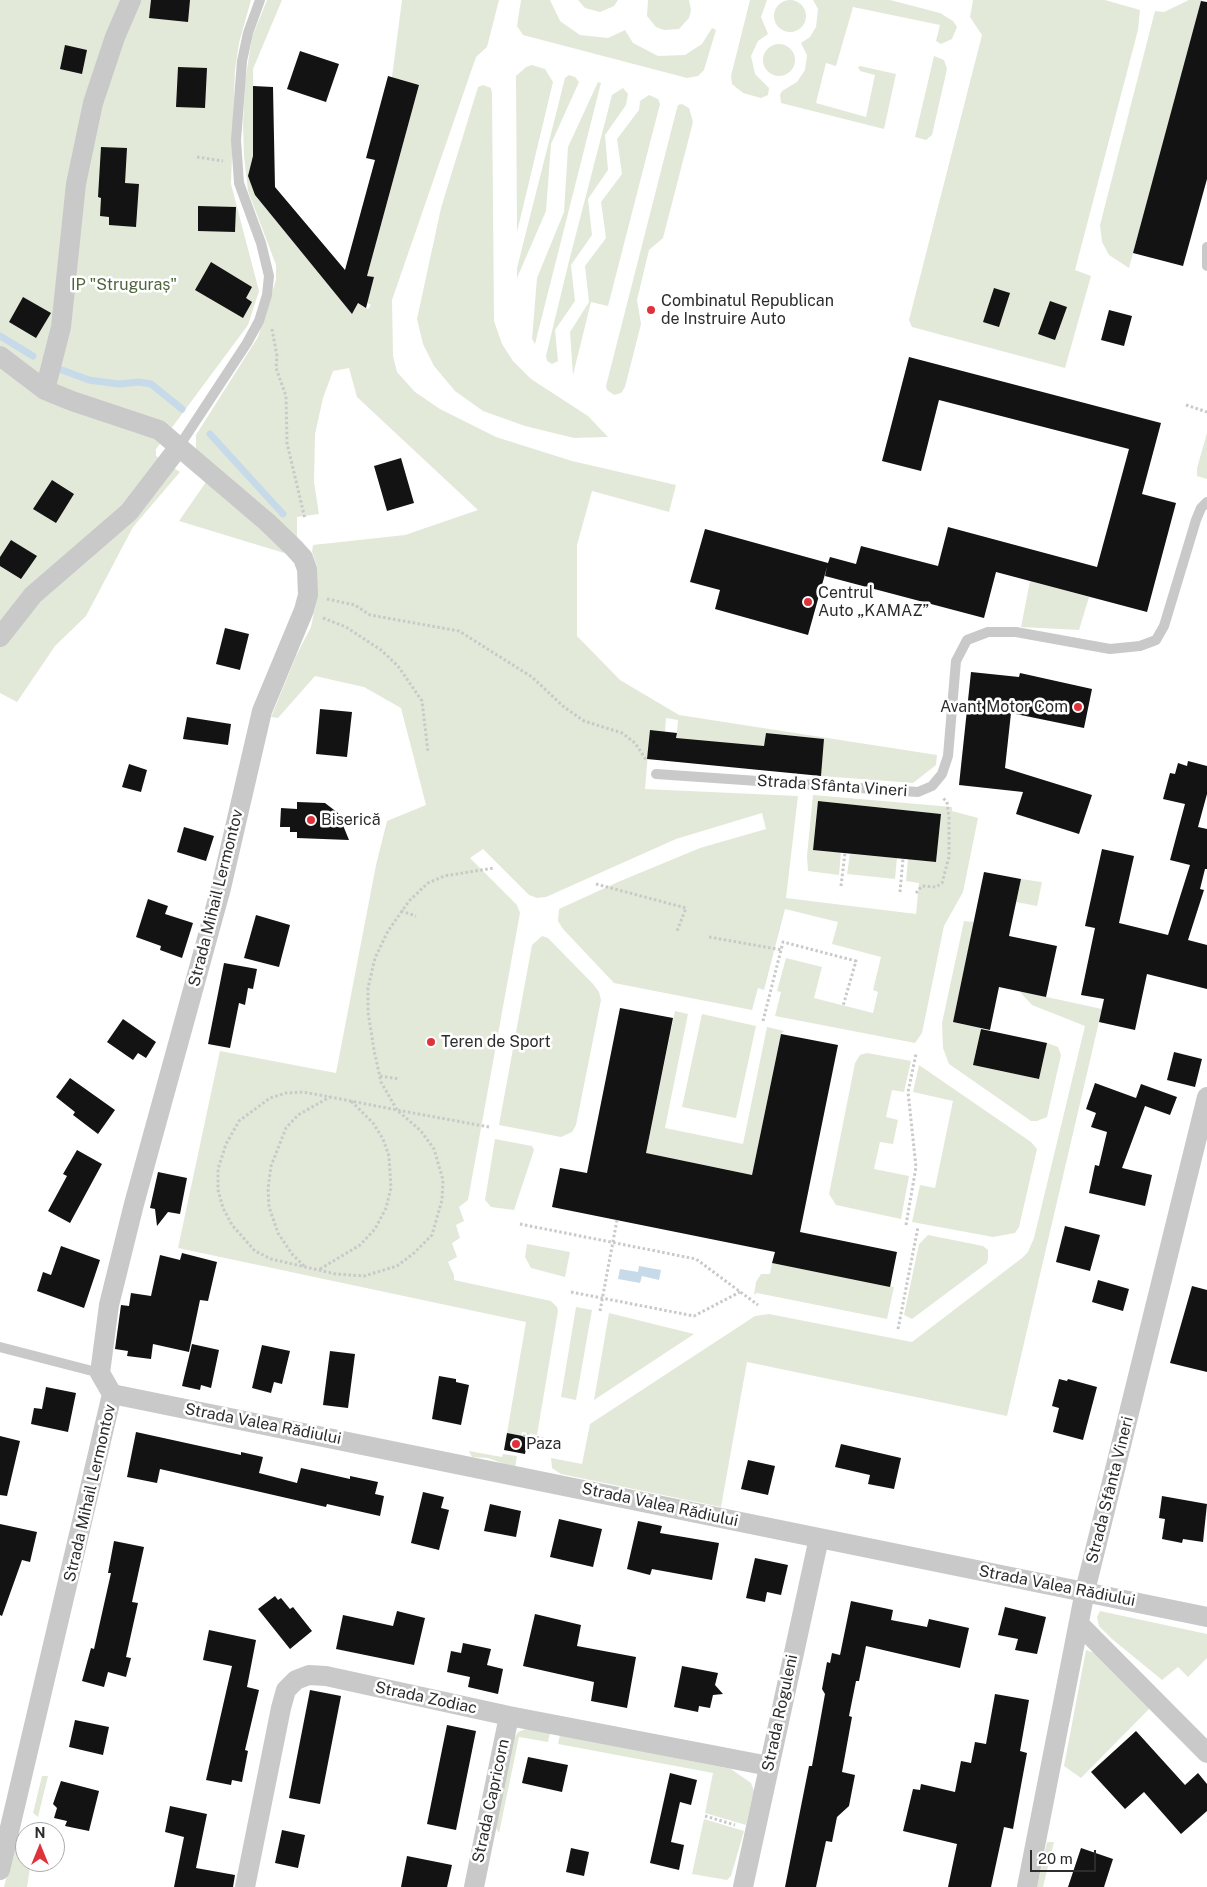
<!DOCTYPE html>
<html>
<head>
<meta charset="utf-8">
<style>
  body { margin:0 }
  #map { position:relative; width:1207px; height:1887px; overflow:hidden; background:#fff; font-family:"Public Sans",sans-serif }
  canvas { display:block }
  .north { position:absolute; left:15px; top:1822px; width:50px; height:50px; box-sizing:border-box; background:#fff; border:1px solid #ababab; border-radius:50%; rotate:0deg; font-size:14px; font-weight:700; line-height:20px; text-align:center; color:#2c2c2c }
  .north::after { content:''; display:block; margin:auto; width:18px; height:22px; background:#de333b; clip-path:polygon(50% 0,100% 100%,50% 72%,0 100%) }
  .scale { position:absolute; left:1030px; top:1850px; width:66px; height:22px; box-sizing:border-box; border:2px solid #2c2c2c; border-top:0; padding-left:6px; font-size:15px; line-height:18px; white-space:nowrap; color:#2c2c2c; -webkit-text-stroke:4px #fff; paint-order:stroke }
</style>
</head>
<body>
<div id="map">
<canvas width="1207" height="1887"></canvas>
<div class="north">N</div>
<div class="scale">20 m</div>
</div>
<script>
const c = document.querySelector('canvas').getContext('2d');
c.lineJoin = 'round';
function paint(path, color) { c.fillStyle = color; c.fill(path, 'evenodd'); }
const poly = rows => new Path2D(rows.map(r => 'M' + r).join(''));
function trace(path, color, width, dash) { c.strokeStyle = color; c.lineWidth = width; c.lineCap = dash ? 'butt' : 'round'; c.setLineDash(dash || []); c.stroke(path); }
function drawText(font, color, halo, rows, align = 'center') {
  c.font = font + ' "Public Sans",sans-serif'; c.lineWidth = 5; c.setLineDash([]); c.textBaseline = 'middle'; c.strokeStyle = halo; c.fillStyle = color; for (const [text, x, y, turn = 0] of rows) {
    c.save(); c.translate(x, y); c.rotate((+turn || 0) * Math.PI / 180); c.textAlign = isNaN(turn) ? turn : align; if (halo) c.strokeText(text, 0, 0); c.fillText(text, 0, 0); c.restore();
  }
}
paint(poly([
  '774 16a16 16 0 1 1 32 0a16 16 0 1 1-32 0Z',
  [0,0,251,0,239,43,235,70,231,184,259,291,248,325,156,449,156,456,180,472,133,527,86,616,55,646,17,702,0,693],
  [267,0,282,0,253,69,255,195,352,314,358,303,368,309,371,305,362,300,373,277,367,276,419,85,392,77,402,0,499,0,487,47,476,57,392,300,393,356,397,372,415,392,440,409,496,437,572,461,676,485,669,512,592,491,577,545,577,636,620,680,679,715,937,755,936,765,913,783,821,776,824,739,766,733,764,746,676,743,678,720,666,718,665,732,650,730,645,789,798,796,786,898,916,914,919,883,906,881,908,859,936,862,941,814,818,801,813,849,841,852,839,875,808,871,807,856,813,795,952,807,952,811,978,818,963,892,944,926,922,1033,915,1043,775,1016,781,992,777,991,786,958,822,967,814,998,873,1013,878,992,873,990,881,957,832,944,838,922,785,909,764,990,758,988,752,1010,614,983,563,929,558,921,559,909,618,882,700,848,766,829,762,813,676,839,546,897,537,898,529,895,483,849,470,858,517,905,520,913,468,1200,459,1207,464,1221,456,1225,460,1238,452,1243,457,1257,448,1262,454,1275,454,1280,551,1301,557,1307,558,1311,537,1435,522,1432,521,1436,507,1433,526,1322,178,1248,220,1051,336,1073,376,865,387,821,426,805,401,708,364,687,315,676,278,718,271,717,296,656,311,627,317,598,317,566,312,552,313,545,405,535,478,510,357,397,349,368,333,371,323,398,315,434,314,482,319,514,297,517,297,538,196,451,196,435,258,337,276,280,276,265,248,191,244,156,243,124,245,82,252,37],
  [521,0,550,0,560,21,580,35,608,38,625,30,633,43,658,56,685,55,702,44,712,28,716,30,704,70,698,76,687,78,523,35,517,26],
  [578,0,618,0,614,6,600,12,585,8],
  [648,0,689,0,691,10,689,18,679,29,664,30,656,27,647,16],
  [750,0,767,0,761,17,768,34,758,41,751,56,755,74,769,88,768,95,761,98,743,93,732,84,731,76],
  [813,0,890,0,940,13,953,21,957,27,952,39,941,44,936,41,940,25,853,7,836,66,826,63,816,103,866,117,875,75,860,71,858,67,860,66,896,74,884,129,781,103,780,95,782,91,797,82,805,70,807,55,801,43,810,37,816,27,818,9],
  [973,0,1105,0,1140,10,1138,30,1075,270,1091,276,1065,368,912,327,909,320,982,35,970,17],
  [1189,0,1202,0,1129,268,1109,255,1102,242,1100,225,1155,11,1164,12],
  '763 60a16 16 0 1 1 32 0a16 16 0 1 1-32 0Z',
  [934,56,944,60,947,69,932,135,926,140,915,137],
  [532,65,545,69,553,82,517,232,516,76,526,67],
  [569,75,575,77,579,82,551,144,546,211,517,278,517,268,565,78],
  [598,82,601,83,535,344,532,339,537,278,564,212,568,147],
  [483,85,491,88,492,93,494,321,502,344,513,361,531,379,588,416,608,437,574,438,525,426,483,411,455,391,434,366,423,344,417,319,441,208,478,87],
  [623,88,628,94,626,105,605,135,608,170,588,199,592,235,571,265,575,301,555,330,558,361,552,364,547,361,546,356,569,261,612,95],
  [649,95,658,99,660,104,608,306,591,302,573,375,570,332,589,302,585,266,606,238,601,202,622,174,617,139,639,110,640,101],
  [682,104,689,108,693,122,663,238,649,250,637,300,641,324,625,387,621,393,614,395,607,390,606,386,676,112,678,105],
  [1207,433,1207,479,1197,476,1197,468],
  [206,482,281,546,284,553,179,521],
  [1030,581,1089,597,1079,630,1021,627],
  [850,854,897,858,895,879,847,874],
  [1021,879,1042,882,1037,906,1016,902],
  [964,921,974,922,953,1022,981,1028,973,1065,1039,1079,1047,1043,1058,1047,1061,1055,1047,1117,1037,1121,1031,1121,949,1064,943,1048,942,1023],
  [542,936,548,938,593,984,599,992,601,1000,576,1125,572,1132,561,1137,499,1125,532,945],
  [1019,991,1102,1009,1007,1416,747,1362,721,1507,561,1474,552,1468,551,1458,582,1464,590,1424,755,1316,769,1314,912,1342,1022,1258,1028,1252,1034,1238,1085,1026,1032,1005],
  [675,1011,688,1014,665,1128,743,1144,767,1027,784,1031,781,1034,752,1175,646,1153],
  [702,1014,756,1026,736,1118,682,1107],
  [867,1053,911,1061,904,1092,892,1090,886,1117,898,1120,893,1144,880,1142,874,1169,909,1176,901,1219,836,1205,829,1194,855,1063,860,1055],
  [919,1065,1031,1142,1037,1149,1019,1227,1015,1233,993,1237,912,1222,920,1185,935,1188,953,1101,913,1092],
  [495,1139,532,1146,534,1150,514,1210,491,1207,485,1200],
  [928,1235,983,1246,988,1250,988,1258,987,1263,912,1319,904,1315,919,1244],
  [527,1244,570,1252,565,1277,531,1268,525,1257],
  [772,1263,894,1287,887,1319,757,1293,754,1295,756,1282,761,1274,770,1274],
  [576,1307,592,1310,576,1400,561,1397],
  [609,1313,694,1334,594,1400],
  [469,1451,502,1457,503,1454,517,1456,515,1468,488,1458,472,1457],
  [1100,1611,1207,1634,1207,1658,1188,1677,1178,1667,1162,1680,1112,1639,1099,1626,1097,1617],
  [1086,1650,1095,1653,1150,1708,1081,1778,1064,1766],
  [526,1729,550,1733,548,1742,519,1737,499,1833,496,1828,513,1740,518,1732],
  [560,1735,731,1769,751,1783,754,1791,746,1825,705,1813,713,1773,558,1744],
  [42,1776,48,1776,38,1817,33,1813],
  [704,1819,744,1831,731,1876,727,1880,692,1874],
  [18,1833,25,1836,25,1862,31,1862,27,1887,4,1887],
  [1047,1842,1054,1842,1043,1887,1037,1887]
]), '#e2e9d9');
paint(poly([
  [639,1266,661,1270,659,1280,642,1276,640,1283,618,1279,620,1269,638,1272]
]), '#c6dae9');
trace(poly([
  [0,336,33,356],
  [62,370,89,380,119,384,139,382,151,384,182,409],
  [210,434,283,514]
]), '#c6dae9', 7);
paint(poly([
  [151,0,190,0,188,22,149,18],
  [1201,1,1207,2,1207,179,1183,266,1133,253],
  [65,45,87,50,82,74,60,69],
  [300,51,339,64,326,102,287,89],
  [178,67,207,68,205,108,176,107],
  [388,76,419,85,367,276,374,277,366,308,358,303,352,314,255,195,248,176,253,156,253,86,273,87,275,187,345,270,375,160,366,158],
  [101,147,127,148,125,183,139,184,136,227,109,225,109,217,100,216,101,198,98,197],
  [198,206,236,207,235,232,198,231],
  [211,262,252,287,246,298,252,302,243,318,195,290],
  [994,288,1010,293,999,327,983,322],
  [23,297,51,313,36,338,9,322],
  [1050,301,1067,307,1055,340,1038,334],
  [1109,310,1132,316,1124,346,1101,340],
  [909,357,1161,423,1142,494,1176,503,1147,612,996,572,984,618,825,576,827,567,808,635,715,609,720,590,690,582,705,529,828,563,830,557,856,564,861,546,938,566,948,527,1097,567,1129,449,939,400,921,471,882,461],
  [401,458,414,503,387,511,374,466],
  [52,480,74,494,56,523,33,509],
  [11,540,37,556,21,579,0,566,0,557],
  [225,628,249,634,240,670,216,664],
  [971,672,1019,677,1020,673,1092,689,1084,728,1011,713,1005,768,1092,795,1079,834,1016,814,1023,792,959,785],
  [320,709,352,712,347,757,316,754],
  [187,717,231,724,228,745,183,739],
  [650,730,677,733,676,738,764,746,766,733,824,739,821,776,647,759],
  [1188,761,1207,766,1207,794,1198,827,1207,829,1207,869,1205,869,1200,889,1204,890,1188,940,1207,945,1207,989,1147,974,1135,1030,1099,1022,1104,999,1081,995,1095,928,1085,926,1102,849,1134,856,1119,923,1168,935,1190,865,1170,860,1185,804,1163,799,1170,773,1175,774,1178,763,1187,766],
  [129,764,147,770,141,792,122,787],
  [818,801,941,814,936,862,813,850],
  [297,802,325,803,338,813,349,840,297,838,297,832,290,832,290,827,280,827,281,808,297,809],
  [184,827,214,836,206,861,177,852],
  [984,872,1021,879,1009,936,1057,946,1046,997,999,987,990,1030,953,1022],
  [148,899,168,906,165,914,193,923,182,958,160,950,161,946,136,937],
  [256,915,290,925,279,967,244,958],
  [224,963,257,969,253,989,248,988,245,1005,239,1003,230,1048,208,1044],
  [620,1008,673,1018,646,1153,752,1175,781,1034,838,1045,800,1232,897,1252,890,1287,772,1263,775,1252,552,1207,560,1168,587,1173],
  [123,1019,156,1042,146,1058,138,1053,133,1060,107,1042],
  [981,1029,1047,1043,1039,1079,973,1065],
  [1174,1052,1202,1059,1195,1087,1167,1080],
  [70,1078,115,1110,98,1134,73,1115,75,1112,56,1097],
  [1095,1083,1136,1098,1141,1084,1177,1097,1170,1115,1145,1106,1122,1168,1152,1175,1145,1206,1089,1193,1095,1165,1099,1166,1107,1132,1091,1127,1096,1113,1086,1109],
  [77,1150,102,1164,70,1223,48,1211,67,1176,63,1174],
  [158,1172,187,1178,180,1214,168,1212,157,1226,155,1209,150,1208],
  [1065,1226,1100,1235,1090,1271,1056,1262],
  [61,1246,100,1260,84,1308,37,1291,43,1272,51,1275],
  [182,1253,217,1262,208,1301,200,1300,189,1352,153,1344,151,1359,127,1356,128,1351,115,1349,121,1305,129,1306,131,1293,151,1296,160,1255,180,1260],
  [1098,1280,1129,1289,1123,1311,1092,1302],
  [1192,1286,1207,1290,1207,1372,1170,1363],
  [192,1344,219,1350,211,1388,201,1385,200,1390,182,1386],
  [262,1345,290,1351,282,1384,274,1382,271,1393,252,1388],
  [330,1351,355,1354,348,1408,323,1405],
  [439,1376,456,1379,456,1382,469,1385,461,1425,432,1419],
  [1059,1379,1067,1381,1068,1379,1097,1387,1083,1440,1053,1432,1059,1408,1052,1406],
  [46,1387,76,1393,68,1432,31,1424,34,1408,42,1409],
  [136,1432,241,1455,241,1452,263,1457,259,1473,297,1483,301,1468,350,1479,350,1476,378,1482,375,1494,384,1496,380,1516,327,1504,326,1507,160,1469,157,1483,127,1477],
  [507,1433,528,1437,525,1454,504,1450],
  [0,1436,20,1441,7,1496,0,1495],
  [841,1444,901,1458,894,1489,868,1484,870,1475,835,1467],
  [748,1460,775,1466,768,1495,741,1489],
  [423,1492,444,1497,441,1508,449,1510,439,1550,411,1543],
  [1162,1496,1207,1504,1203,1542,1183,1539,1182,1543,1162,1539,1165,1519,1159,1518],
  [490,1504,521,1511,516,1537,484,1531],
  [559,1519,602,1529,593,1567,550,1557],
  [638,1521,662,1526,660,1533,719,1543,712,1580,652,1569,650,1575,627,1569],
  [0,1524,37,1532,30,1562,22,1560,2,1616,0,1615],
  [114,1541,144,1547,132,1602,138,1603,126,1657,131,1658,126,1677,108,1672,104,1687,82,1681,91,1648,94,1649,111,1573,108,1573],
  [755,1558,788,1565,781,1595,767,1592,765,1602,746,1598],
  [275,1596,278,1600,281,1598,290,1609,293,1607,312,1631,290,1649,258,1609],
  [851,1601,893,1610,891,1620,927,1627,929,1619,969,1628,960,1668,866,1646,859,1681,856,1681,849,1716,852,1717,842,1772,855,1775,849,1806,837,1817,832,1842,826,1841,816,1887,785,1887,809,1766,812,1766,825,1694,822,1689,827,1662,830,1663,832,1653,840,1655],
  [1005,1607,1046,1617,1037,1654,1015,1650,1018,1639,998,1635],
  [397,1611,425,1618,414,1665,336,1649,343,1615,393,1626],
  [535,1614,581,1625,577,1646,636,1657,627,1708,591,1701,594,1682,523,1666],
  [209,1630,256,1640,247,1687,259,1690,245,1750,248,1751,242,1782,232,1780,231,1785,206,1780,232,1666,203,1660],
  [463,1643,491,1649,487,1665,503,1669,498,1694,468,1687,470,1677,447,1672,451,1651,461,1653],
  [682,1666,718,1673,715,1685,723,1694,713,1695,710,1708,699,1706,698,1712,674,1707],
  [310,1690,341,1696,320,1804,289,1798],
  [995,1694,1029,1700,1020,1751,1027,1753,1013,1829,1004,1827,991,1887,948,1887,957,1844,903,1831,913,1789,920,1790,921,1784,955,1792,961,1761,971,1763,975,1742,986,1744],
  [75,1720,109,1727,103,1755,69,1747],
  [447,1725,476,1731,456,1830,427,1824],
  [1136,1731,1185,1785,1198,1773,1207,1784,1207,1811,1181,1834,1144,1792,1125,1809,1091,1772],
  [528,1757,568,1765,562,1792,522,1783],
  [670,1773,697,1780,691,1805,680,1802,671,1842,684,1845,679,1870,650,1863],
  [61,1781,99,1791,89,1831,65,1826,67,1821,54,1818,57,1808,53,1804],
  [170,1806,207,1814,196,1868,235,1875,233,1887,174,1887,184,1837,165,1832],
  [282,1830,305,1835,298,1868,275,1863],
  [571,1848,589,1852,584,1876,566,1872],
  [1081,1848,1113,1859,1104,1887,1068,1887],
  [407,1856,452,1865,447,1887,401,1887]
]), '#131313');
trace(poly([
  [197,157,223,161],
  [272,329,277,356,276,368,286,396,287,443,305,519],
  [1186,405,1207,412],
  [327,599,355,605,370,615,459,631,532,677,564,707,584,721,622,733,635,743,647,761],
  [323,618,346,627,381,650,398,666,422,701,428,752],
  [596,884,686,908,677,931],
  [841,886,845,853],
  [900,892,903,859],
  [916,893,922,886,936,887,942,883,949,857,949,818,947,802,942,797],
  [401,911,416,916],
  [709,937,782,950],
  [763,1021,783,942,856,961,843,1006],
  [380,1076,399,1079],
  [489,1127,397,1110,330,1097,303,1092,286,1093,270,1098,239,1121,226,1144,218,1169,218,1190,223,1208,232,1225,255,1251,271,1259,336,1274,364,1276,397,1266,414,1253,432,1235,442,1200,443,1180,434,1149,421,1131,397,1110,381,1082,374,1050,368,1012,368,988,375,958,388,931,409,901,428,883,444,876,494,868],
  [520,1224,696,1259,758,1305],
  [906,1225,916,1167,908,1092,916,1054],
  [304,1266,292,1254,278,1233,269,1207,268,1189,271,1166,286,1128,298,1115,330,1097],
  [320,1269,360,1245,375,1229,386,1208,391,1188,389,1156,383,1139,373,1123,351,1101],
  [571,1292,694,1316,740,1292],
  [600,1311,617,1220],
  [898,1329,918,1227],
  [524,1437,525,1434,543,1439],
  [705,1816,735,1825]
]), '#c9c9c9', 3, [2.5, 2.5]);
trace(poly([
  [1207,247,1207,266],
  [178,448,247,343,259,321,267,295,269,276,261,243,239,183,236,140,242,61,248,33,260,0],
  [656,774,918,792,932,786,942,774,948,756,956,661,967,640,988,632,1016,632,1110,649,1140,646,1156,640,1164,626,1196,520,1201,508,1207,502],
  [0,1347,100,1373]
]), '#c9c9c9', 10);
trace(poly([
  [0,356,45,390,72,401,159,430,267,522,294,548,303,558,307,569,308,595,304,610,262,711,221,888,134,1204,109,1305,100,1373,112,1394,0,1870],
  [45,390,61,327,76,184,93,103,115,37,131,0],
  [0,637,33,595,129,512,178,448],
  [112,1394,1207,1617],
  [1079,1624,1207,1753],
  [245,1887,281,1708,286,1690,296,1680,309,1675,326,1676,509,1716,769,1766],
  [474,1887,509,1716],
  [743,1887,819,1538],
  [1027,1887,1085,1591,1207,1097]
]), '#c9c9c9', 20);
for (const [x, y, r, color] of [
  [651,310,5,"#de333b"],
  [808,602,5,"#de333b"],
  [1078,707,5,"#de333b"],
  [311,820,5,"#de333b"],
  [431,1042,5,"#de333b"],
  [516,1444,5,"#de333b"]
]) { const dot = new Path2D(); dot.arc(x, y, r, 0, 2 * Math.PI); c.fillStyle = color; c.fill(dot); trace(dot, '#fff', 2); }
drawText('16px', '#4e653b', '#fff', [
  ["IP \"Struguraș\"",124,285]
]);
drawText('16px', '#2c2c2c', '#fff', [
  ["Combinatul Republican",661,301],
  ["de Instruire Auto",661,319],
  ["Centrul",818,593],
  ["Auto „KAMAZ”",818,611],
  ["Avant Motor Com",1068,707,"right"],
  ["Biserică",321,820],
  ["Teren de Sport",441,1042],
  ["Paza",526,1444]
], 'left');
drawText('16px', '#2c2c2c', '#fff', [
  ["Strada Sfânta Vineri",832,786,4],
  ["Strada Mihail Lermontov",216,898,-76],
  ["Strada Valea Rădiului",263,1424,11],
  ["Strada Sfânta Vineri",1110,1490,-76],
  ["Strada Mihail Lermontov",90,1493,-77],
  ["Strada Valea Rădiului",660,1505,12],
  ["Strada Valea Rădiului",1057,1586,11],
  ["Strada Zodiac",426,1698,12],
  ["Strada Roguleni",780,1713,-78],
  ["Strada Capricorn",491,1801,-78]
]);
</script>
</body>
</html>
